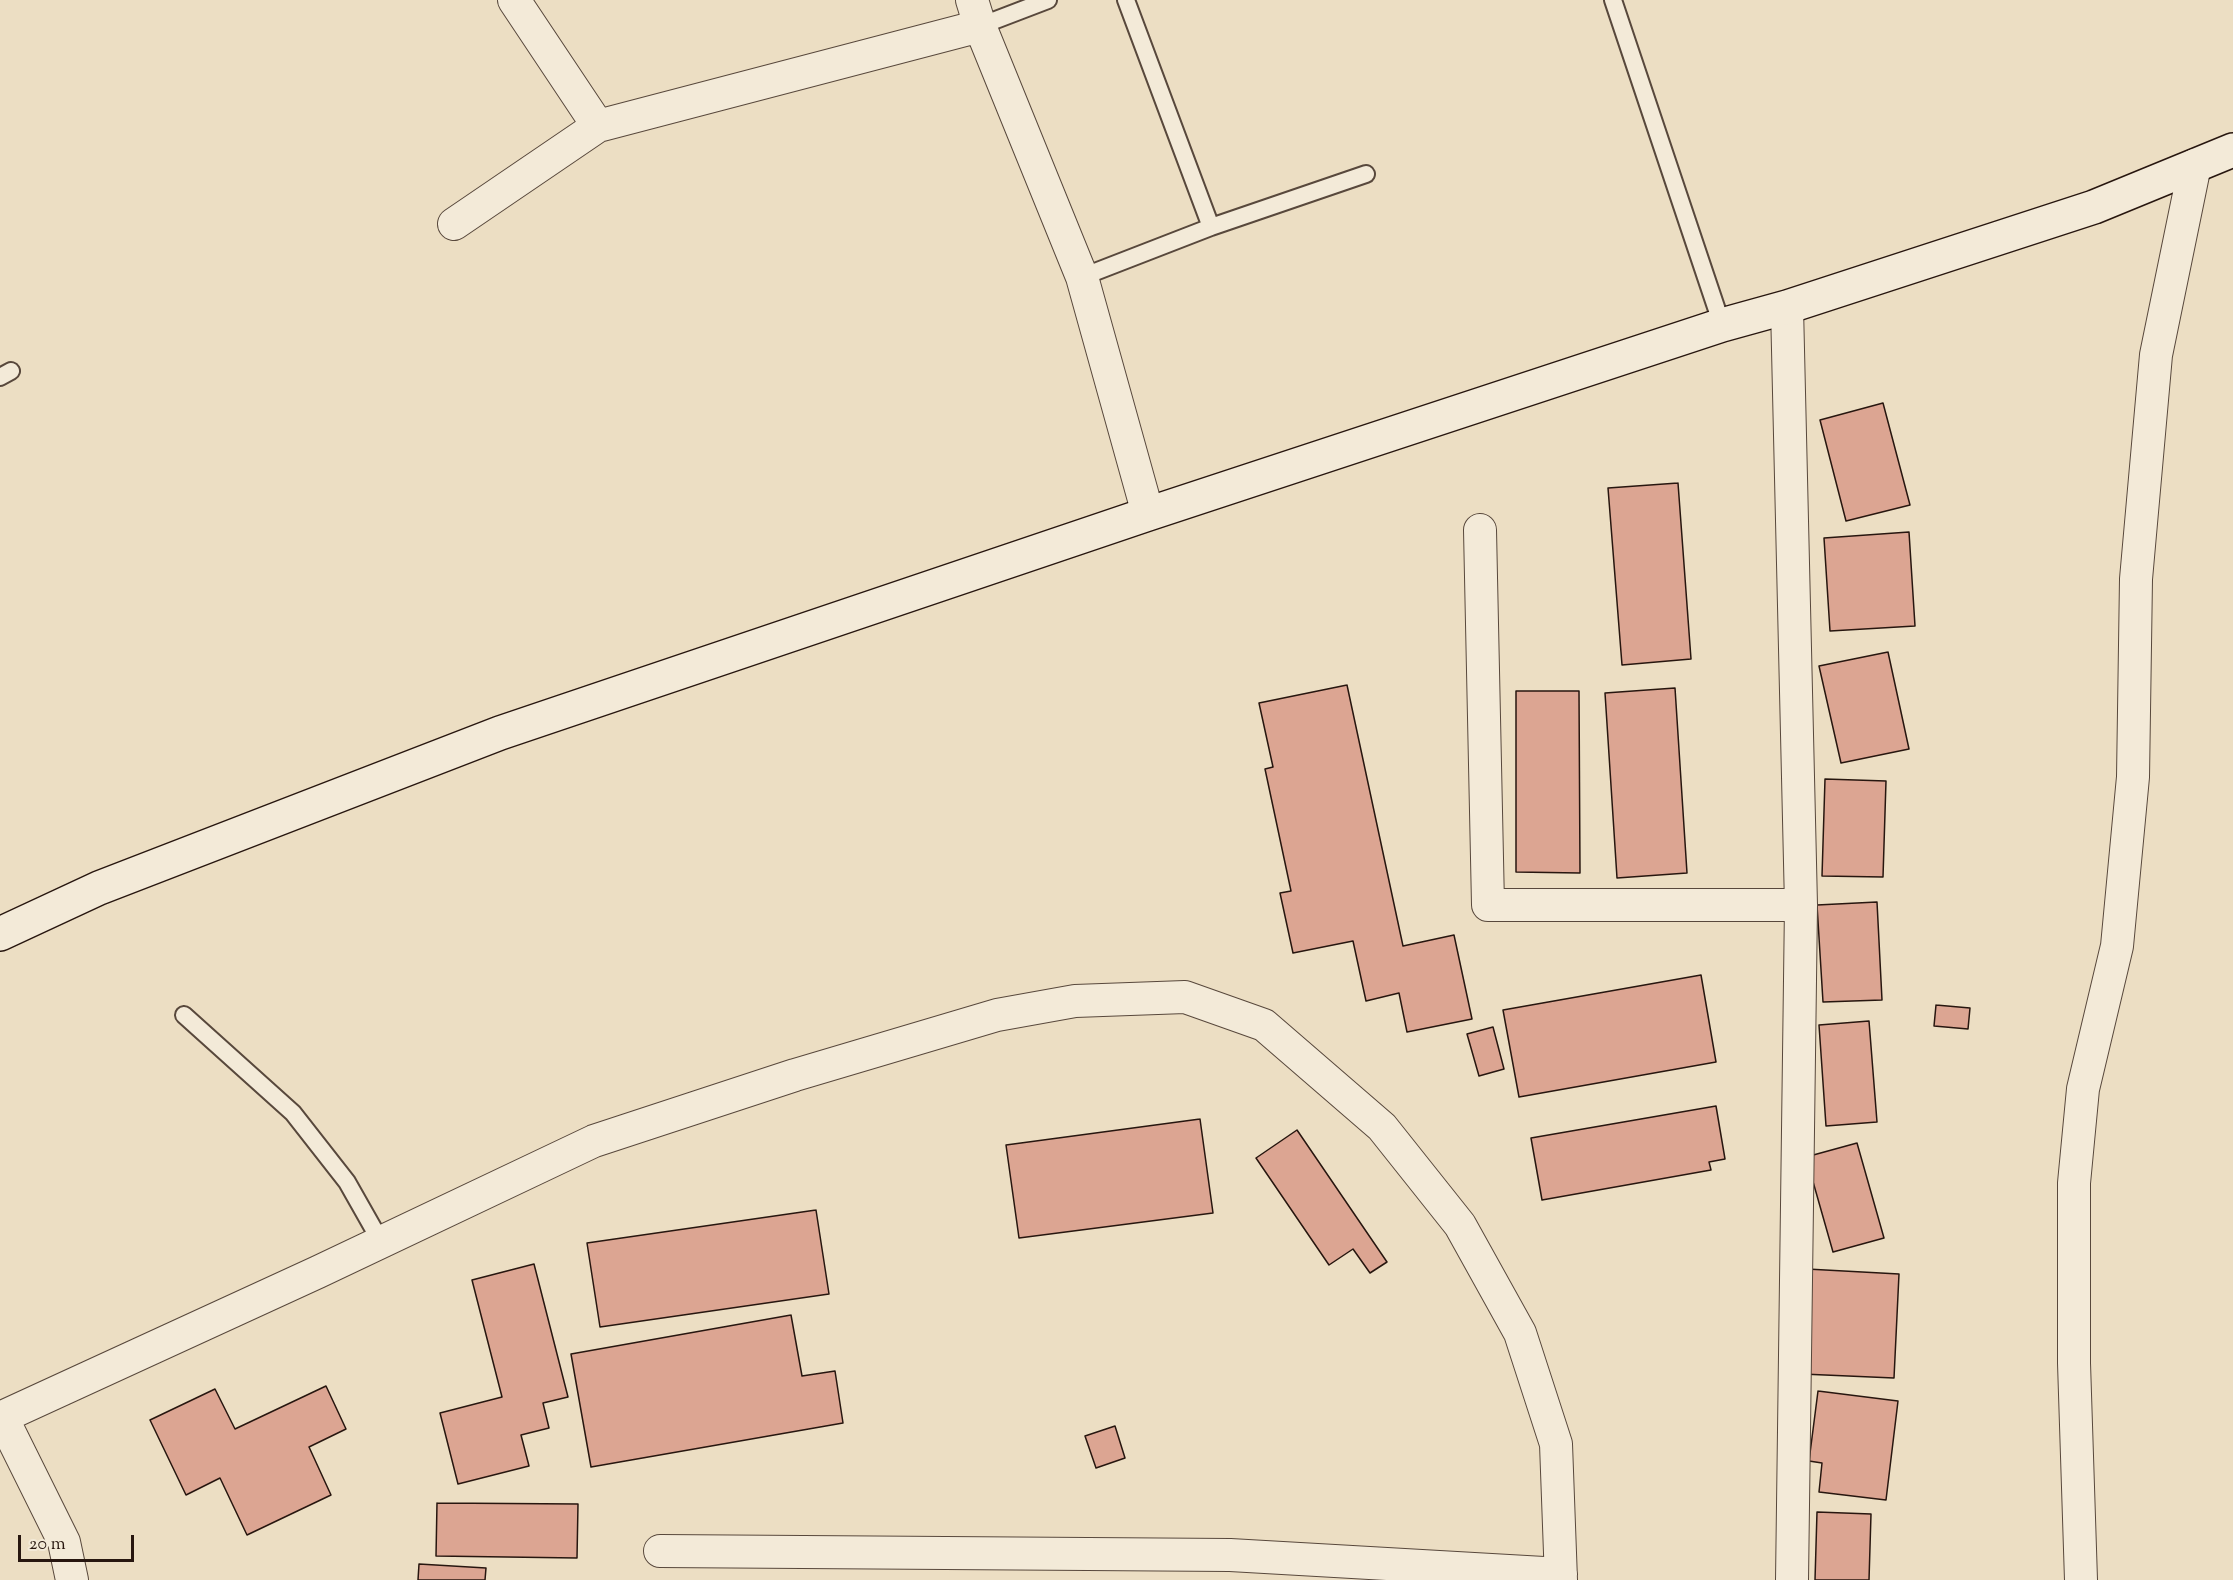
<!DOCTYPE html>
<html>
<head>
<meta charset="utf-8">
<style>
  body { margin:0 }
  #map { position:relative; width:2233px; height:1580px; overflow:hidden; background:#ecdec3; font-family:"Sorts Mill Goudy",serif }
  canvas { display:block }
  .scale { position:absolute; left:18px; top:1535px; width:116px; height:27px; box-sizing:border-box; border:3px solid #27160f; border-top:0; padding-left:8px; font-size:18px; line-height:21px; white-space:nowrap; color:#27160f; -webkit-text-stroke:4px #f3ead8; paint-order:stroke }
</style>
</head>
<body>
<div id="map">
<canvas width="2233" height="1580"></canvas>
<div class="scale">20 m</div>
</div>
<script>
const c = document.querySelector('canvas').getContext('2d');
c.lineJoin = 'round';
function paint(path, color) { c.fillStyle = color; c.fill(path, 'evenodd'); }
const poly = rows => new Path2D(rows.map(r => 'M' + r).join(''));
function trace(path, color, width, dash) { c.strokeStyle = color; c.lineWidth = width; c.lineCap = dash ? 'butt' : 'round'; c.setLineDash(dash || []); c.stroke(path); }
const building = poly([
  [1883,403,1910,505,1846,521,1820,420,1883,403],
  [1678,483,1691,659,1622,665,1608,488,1678,483],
  [1909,532,1915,626,1830,631,1824,538,1909,532],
  [1888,652,1909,749,1841,763,1819,666,1888,652],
  [1347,685,1403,946,1454,935,1472,1019,1407,1032,1399,993,1366,1001,1353,941,1293,953,1280,893,1291,891,1265,769,1273,767,1259,703,1347,685],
  [1675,688,1687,873,1617,878,1605,693,1675,688],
  [1516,691,1579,691,1580,873,1516,872,1516,691],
  [1825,779,1886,781,1883,877,1822,876,1825,779],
  [1877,902,1882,1000,1823,1002,1817,905,1877,902],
  [1701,975,1716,1062,1519,1097,1503,1010,1701,975],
  [1936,1005,1970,1008,1968,1029,1934,1026,1936,1005],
  [1869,1021,1877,1122,1826,1126,1819,1025,1869,1021],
  [1493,1027,1504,1069,1479,1076,1467,1034,1493,1027],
  [1716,1106,1725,1159,1709,1162,1711,1170,1542,1200,1531,1138,1716,1106],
  [1200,1119,1213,1213,1019,1238,1006,1145,1200,1119],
  [1297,1130,1387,1262,1370,1273,1353,1249,1329,1265,1256,1158,1297,1130],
  [1857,1143,1884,1238,1833,1252,1806,1157,1857,1143],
  [816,1210,829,1294,600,1327,587,1243,816,1210],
  [534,1264,568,1397,543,1403,549,1428,521,1435,529,1466,458,1484,440,1413,502,1397,472,1280,534,1264],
  [1807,1269,1899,1274,1894,1378,1802,1374,1807,1269],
  [791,1315,802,1376,835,1371,843,1423,591,1467,571,1354,791,1315],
  [326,1386,346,1429,309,1447,331,1495,247,1535,220,1478,186,1495,150,1420,215,1389,235,1429,326,1386],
  [1818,1391,1898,1401,1886,1500,1819,1492,1822,1463,1809,1461,1818,1391],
  [1115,1426,1125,1458,1096,1468,1085,1436,1115,1426],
  [437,1503,578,1504,577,1558,436,1556,437,1503],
  [1817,1512,1871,1514,1869,1580,1815,1580,1817,1512],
  [419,1564,486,1568,485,1580,418,1580,419,1564]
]);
paint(building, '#dca592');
trace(building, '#27160f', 1.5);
const lane = poly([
  [1126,0,1211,227],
  [1613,0,1722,325],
  [980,26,1048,0],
  [1082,277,1211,227,1366,174],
  [0,377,11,371],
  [184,1015,293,1113,347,1182,381,1242]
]);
const street = poly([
  [514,0,598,126],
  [972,0,980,26,1082,277,1148,514],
  [454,224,598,126,980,26],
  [1787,307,1801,905,1792,1580],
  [1480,530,1488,905,1801,905],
  [2,1417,64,1542,72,1580],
  [0,1418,318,1272,594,1141,795,1075,997,1015,1075,1001,1185,997,1264,1025,1382,1127,1460,1225,1520,1333,1556,1444,1561,1580],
  [660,1551,1230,1555,1561,1574],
  [2081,1580,2074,1363,2074,1183,2083,1089,2117,946,2133,777,2136,579,2156,355,2195,165]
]);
const secondary = poly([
  [0,934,99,888,500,733,1148,514,1722,325,1787,307,2094,207,2233,150]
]);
trace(lane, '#58483c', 20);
trace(street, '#58483c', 34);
trace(secondary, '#27160f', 36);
trace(lane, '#f3ead8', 16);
trace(street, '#f3ead8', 32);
trace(secondary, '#f3ead8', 33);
</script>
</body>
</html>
